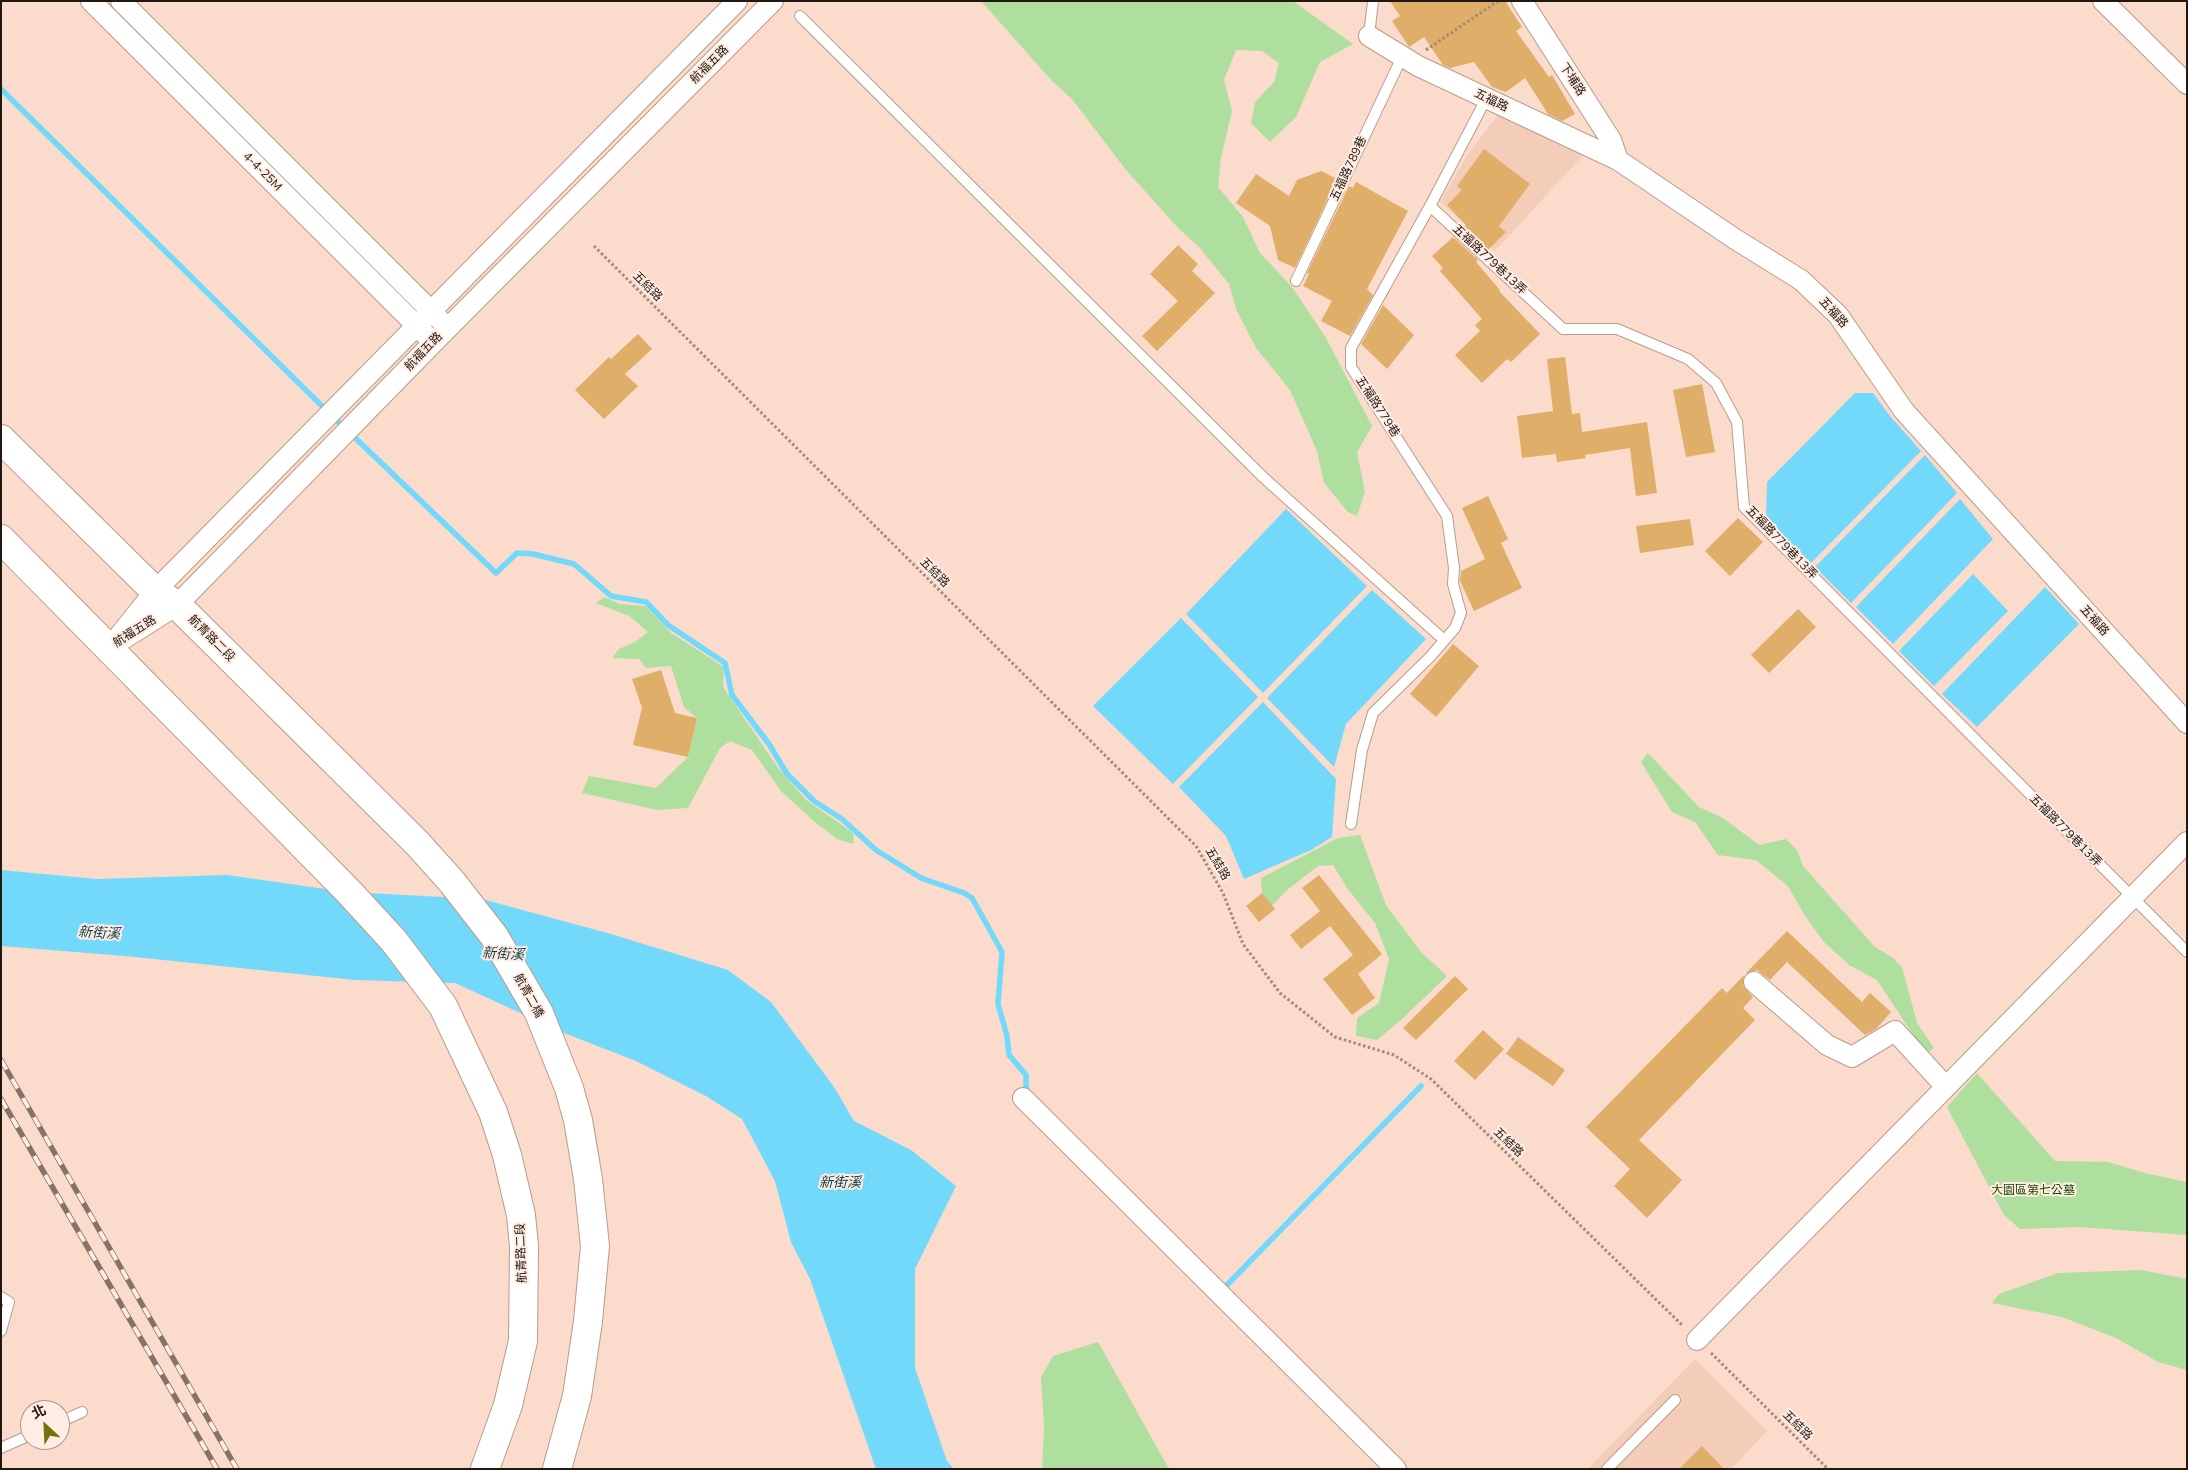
<!DOCTYPE html>
<html>
<head>
<meta charset="utf-8">
<style>
  body { margin:0 }
  #map { position:relative; width:2188px; height:1470px; overflow:hidden; background:#fbdbcb; font-family:"Nunito Sans","Noto Sans TC",sans-serif }
  canvas { display:block }
  .frame { position:absolute; inset:0; border:2px solid #221812; pointer-events:none }
  .north { position:absolute; left:20px; top:1400px; width:50px; height:50px; box-sizing:border-box; background:#ffece2; border:1px solid #a7978f; border-radius:50%; rotate:335deg; font-size:14px; font-weight:700; line-height:20px; text-align:center; color:#221812 }
  .north::after { content:''; display:block; margin:auto; width:18px; height:22px; background:#776f0e; clip-path:polygon(50% 0,100% 100%,50% 72%,0 100%) }
</style>
</head>
<body>
<div id="map">
<canvas width="2188" height="1470"></canvas>
<div class="frame"></div>
<div class="north">北</div>
</div>
<script>
const c = document.querySelector('canvas').getContext('2d');
c.lineJoin = 'round';
function paint(path, color) { c.fillStyle = color; c.fill(path, 'evenodd'); }
const poly = rows => new Path2D(rows.map(r => 'M' + r).join(''));
function trace(path, color, width, dash) { c.strokeStyle = color; c.lineWidth = width; c.lineCap = dash ? 'butt' : 'round'; c.setLineDash(dash || []); c.stroke(path); }
function drawText(font, color, halo, rows, align = 'center') {
  c.font = font + ' "Nunito Sans","Noto Sans TC",sans-serif'; c.lineWidth = 4; c.setLineDash([]); c.textBaseline = 'middle'; c.strokeStyle = halo; c.fillStyle = color; for (const [text, x, y, turn = 0] of rows) {
    c.save(); c.translate(x, y); c.rotate((+turn || 0) * Math.PI / 180); c.textAlign = isNaN(turn) ? turn : align; if (halo) c.strokeText(text, 0, 0); c.fillText(text, 0, 0); c.restore();
  }
}
paint(poly([
  [1500,112,1583,155,1495,251,1440,202,1468,154],
  [1695,1359,1767,1431,1731,1469,1588,1469]
]), '#f3cdb8');
paint(poly([
  [981,1,1293,1,1353,44,1320,62,1296,117,1270,142,1251,123,1255,102,1274,82,1279,63,1262,51,1236,50,1224,80,1232,111,1221,158,1218,187,1243,217,1260,253,1292,287,1326,338,1372,426,1357,452,1365,492,1357,516,1348,512,1324,483,1317,451,1290,390,1256,348,1237,311,1229,284,1199,247,1178,228,1126,170,1072,99,1052,81],
  [604,597,620,604,645,606,671,633,724,667,723,687,778,768,806,800,853,833,854,844,837,839,816,823,781,791,752,750,730,741,720,748,688,808,657,810,582,793,589,776,656,788,688,757,697,718,684,707,671,666,646,668,639,659,612,658,619,649,635,642,648,632,629,616,596,603],
  [1648,753,1699,807,1723,818,1759,845,1786,839,1797,850,1803,866,1875,947,1892,957,1902,967,1917,1023,1934,1048,1926,1054,1877,980,1849,965,1824,942,1805,916,1788,886,1756,860,1718,855,1695,822,1672,812,1641,762],
  [1360,835,1386,905,1421,952,1447,976,1401,1020,1377,1040,1356,1036,1357,1018,1379,1003,1389,959,1375,923,1347,888,1333,865,1318,866,1287,890,1272,906,1262,893,1261,878,1338,838],
  [1977,1073,2055,1161,2108,1162,2145,1173,2187,1182,2187,1235,2080,1227,2020,1229,2004,1215,1947,1107],
  [2141,1270,2187,1279,2187,1370,2158,1362,2116,1338,2062,1317,1992,1303,1999,1294,2058,1273],
  [1098,1342,1169,1469,1042,1469,1044,1428,1041,1377,1053,1356]
]), '#afdf9f');
paint(poly([
  [1855,393,1873,393,1890,416,1921,451,1811,563,1766,517,1767,482],
  [1925,455,1957,493,1851,603,1815,567],
  [1960,499,1993,539,1893,644,1856,607],
  [1286,509,1367,586,1263,693,1186,614],
  [1973,574,2008,611,1934,686,1899,651],
  [2045,587,2079,624,1977,727,1942,694],
  [1372,590,1426,639,1346,724,1334,767,1267,698],
  [1181,618,1258,697,1173,784,1093,706],
  [1263,702,1336,779,1332,837,1311,850,1244,879,1226,836,1179,787],
  [1,870,97,879,227,875,347,892,482,899,611,934,728,970,771,1002,834,1087,854,1121,911,1150,956,1186,915,1269,915,1368,947,1461,954,1469,876,1469,810,1279,791,1242,775,1181,742,1119,706,1096,636,1061,564,1033,455,983,355,980,125,956,1,946]
]), '#73d9fa');
trace(poly([
  [1,89,324,408,496,573,517,553,533,554,574,564,611,596,646,602,668,625,725,663,732,695,769,744,787,774,814,801,842,819,876,850,921,878,964,893,972,898,1002,952,998,1004,1007,1036,1009,1055,1026,1075,1026,1091,1029,1094],
  [1222,1286,1224,1288,1421,1086]
]), '#73d9fa', 5.5);
paint(poly([
  [1390,1,1505,1,1522,27,1516,31,1549,77,1552,75,1575,114,1562,121,1548,114,1525,78,1506,92,1492,87,1474,62,1450,68,1443,65,1424,37,1409,47,1392,21,1400,16],
  [1484,149,1530,184,1499,226,1506,232,1488,250,1463,227,1466,225,1447,205,1462,190,1457,186],
  [1321,171,1337,179,1295,268,1278,260,1270,226,1236,203,1256,174,1289,196,1297,180],
  [1356,182,1408,211,1367,289,1373,295,1350,336,1321,321,1332,301,1303,286,1309,274,1307,273,1349,186,1353,188],
  [1453,237,1478,260,1476,262,1500,290,1499,291,1540,334,1511,362,1507,359,1482,383,1455,355,1480,331,1475,325,1482,319,1440,271,1443,268,1432,256],
  [1178,245,1198,264,1192,271,1215,293,1157,351,1142,336,1178,301,1150,274],
  [1383,305,1414,335,1387,369,1361,344],
  [638,334,652,349,625,374,638,386,604,419,575,390,609,357,611,359],
  [1565,357,1572,414,1580,413,1582,432,1647,422,1657,493,1636,496,1630,448,1585,455,1586,458,1557,462,1556,454,1522,458,1517,416,1553,411,1547,359],
  [1702,384,1715,452,1686,457,1673,390],
  [1488,496,1508,539,1501,543,1522,588,1474,611,1460,581,1461,571,1485,559,1462,508],
  [1738,518,1763,542,1730,576,1705,551],
  [1690,519,1694,545,1640,553,1636,526],
  [1798,609,1816,627,1769,673,1751,655],
  [1453,644,1479,666,1436,717,1410,694],
  [661,670,675,713,697,718,688,757,633,745,642,708,632,679],
  [1319,875,1382,954,1358,974,1375,998,1352,1015,1323,979,1353,955,1330,926,1301,949,1290,935,1320,911,1302,888],
  [1262,893,1275,909,1259,922,1246,906],
  [1787,931,1862,1002,1870,993,1891,1012,1876,1029,1865,1035,1787,962,1770,980,1757,970,1746,973],
  [1744,975,1743,986,1753,997,1743,1008,1755,1020,1639,1140,1682,1180,1647,1218,1614,1186,1630,1169,1586,1127,1722,988,1727,993],
  [1455,976,1468,989,1416,1040,1403,1028],
  [1483,1030,1504,1049,1475,1080,1454,1061],
  [1518,1037,1565,1070,1553,1086,1506,1054],
  [1702,1446,1724,1469,1679,1469]
]), '#dfae68');
const lane = poly([
  [800,16,1263,477,1444,640],
  [1369,36,1373,1],
  [1430,206,1563,329,1617,329,1688,359,1716,383,1737,422,1744,507,2187,952],
  [1296,281,1402,57],
  [1351,824,1362,750,1373,713,1430,657,1455,628,1461,613,1453,584,1454,568,1447,516,1351,367,1351,348,1430,206,1486,99],
  [1,1297,9,1302,1,1331],
  [60,1422,82,1412],
  [1,1448,30,1435],
  [1607,1469,1675,1400]
]);
const street = poly([
  [91,1,426,335],
  [121,1,439,319],
  [1522,1,1611,140,1618,160],
  [2103,1,2187,84],
  [1369,36,1418,66,1618,160,1735,239,1801,280,1838,315,1904,411,2187,723],
  [119,636,155,591,737,1],
  [109,648,177,605,434,342,773,1],
  [1754,982,1827,1045,1852,1057,1895,1031,1946,1087],
  [1023,1098,1396,1469],
  [1697,1340,2187,842]
]);
const secondary = poly([
  [1,439,155,591,177,605,417,843,452,882,494,936,539,1013,569,1088,578,1120,588,1179,595,1246,588,1321,577,1396,557,1469],
  [1,539,349,892,394,941,443,1006,493,1112,507,1155,521,1215,524,1246,523,1341,508,1405,485,1469]
]);
trace(lane, '#b99c8c', 12);
trace(street, '#b99c8c', 22);
trace(secondary, '#b99c8c', 30);
trace(poly([
  [1426,50,1498,1],
  [594,246,1196,846,1223,893,1243,944,1280,993,1335,1037,1394,1055,1431,1079,1683,1326],
  [1711,1353,1828,1469]
]), '#a18a7e', 3, [2.5, 2.5]);
trace(lane, '#fff', 10);
trace(street, '#fff', 20);
trace(secondary, '#fff', 28);
const rail = poly([
  [1,1060,237,1469],
  [1,1099,217,1469]
]);
trace(rail, '#867267', 5.5);
trace(rail, '#ffece2', 4, [11]);
drawText('12px', '#221812', '#ffece2', [
  ["航福五路",710,65,-45],
  ["下埔路",1572,80,57],
  ["五福路",1491,101,26],
  ["五福路789巷",1349,169,-65],
  ["4-4-25M",262,172,45],
  ["五福路779巷13弄",1489,260,43],
  ["五結路",647,287,45],
  ["五福路",1833,313,48],
  ["航福五路",424,352,-46],
  ["五福路779巷",1377,407,57],
  ["五福路779巷13弄",1781,543,46],
  ["五結路",934,573,45],
  ["五福路",2094,621,48],
  ["航福五路",135,632,-32],
  ["航青路二段",211,639,45],
  ["五福路779巷13弄",2065,831,45],
  ["五結路",1217,864,59],
  ["航青二橋",528,996,61],
  ["五結路",1508,1143,44],
  ["航青路二段",522,1253,-92],
  ["五結路",1797,1426,45]
]);
drawText('12px', '#194802', '#ffece2', [
  ["大園區第七公墓",2033,1191]
]);
drawText('italic 14px', '#0d3c4a', '#ffece2', [
  ["新街溪",99,934,3],
  ["新街溪",503,955,3],
  ["新街溪",840,1184]
]);
</script>
</body>
</html>
